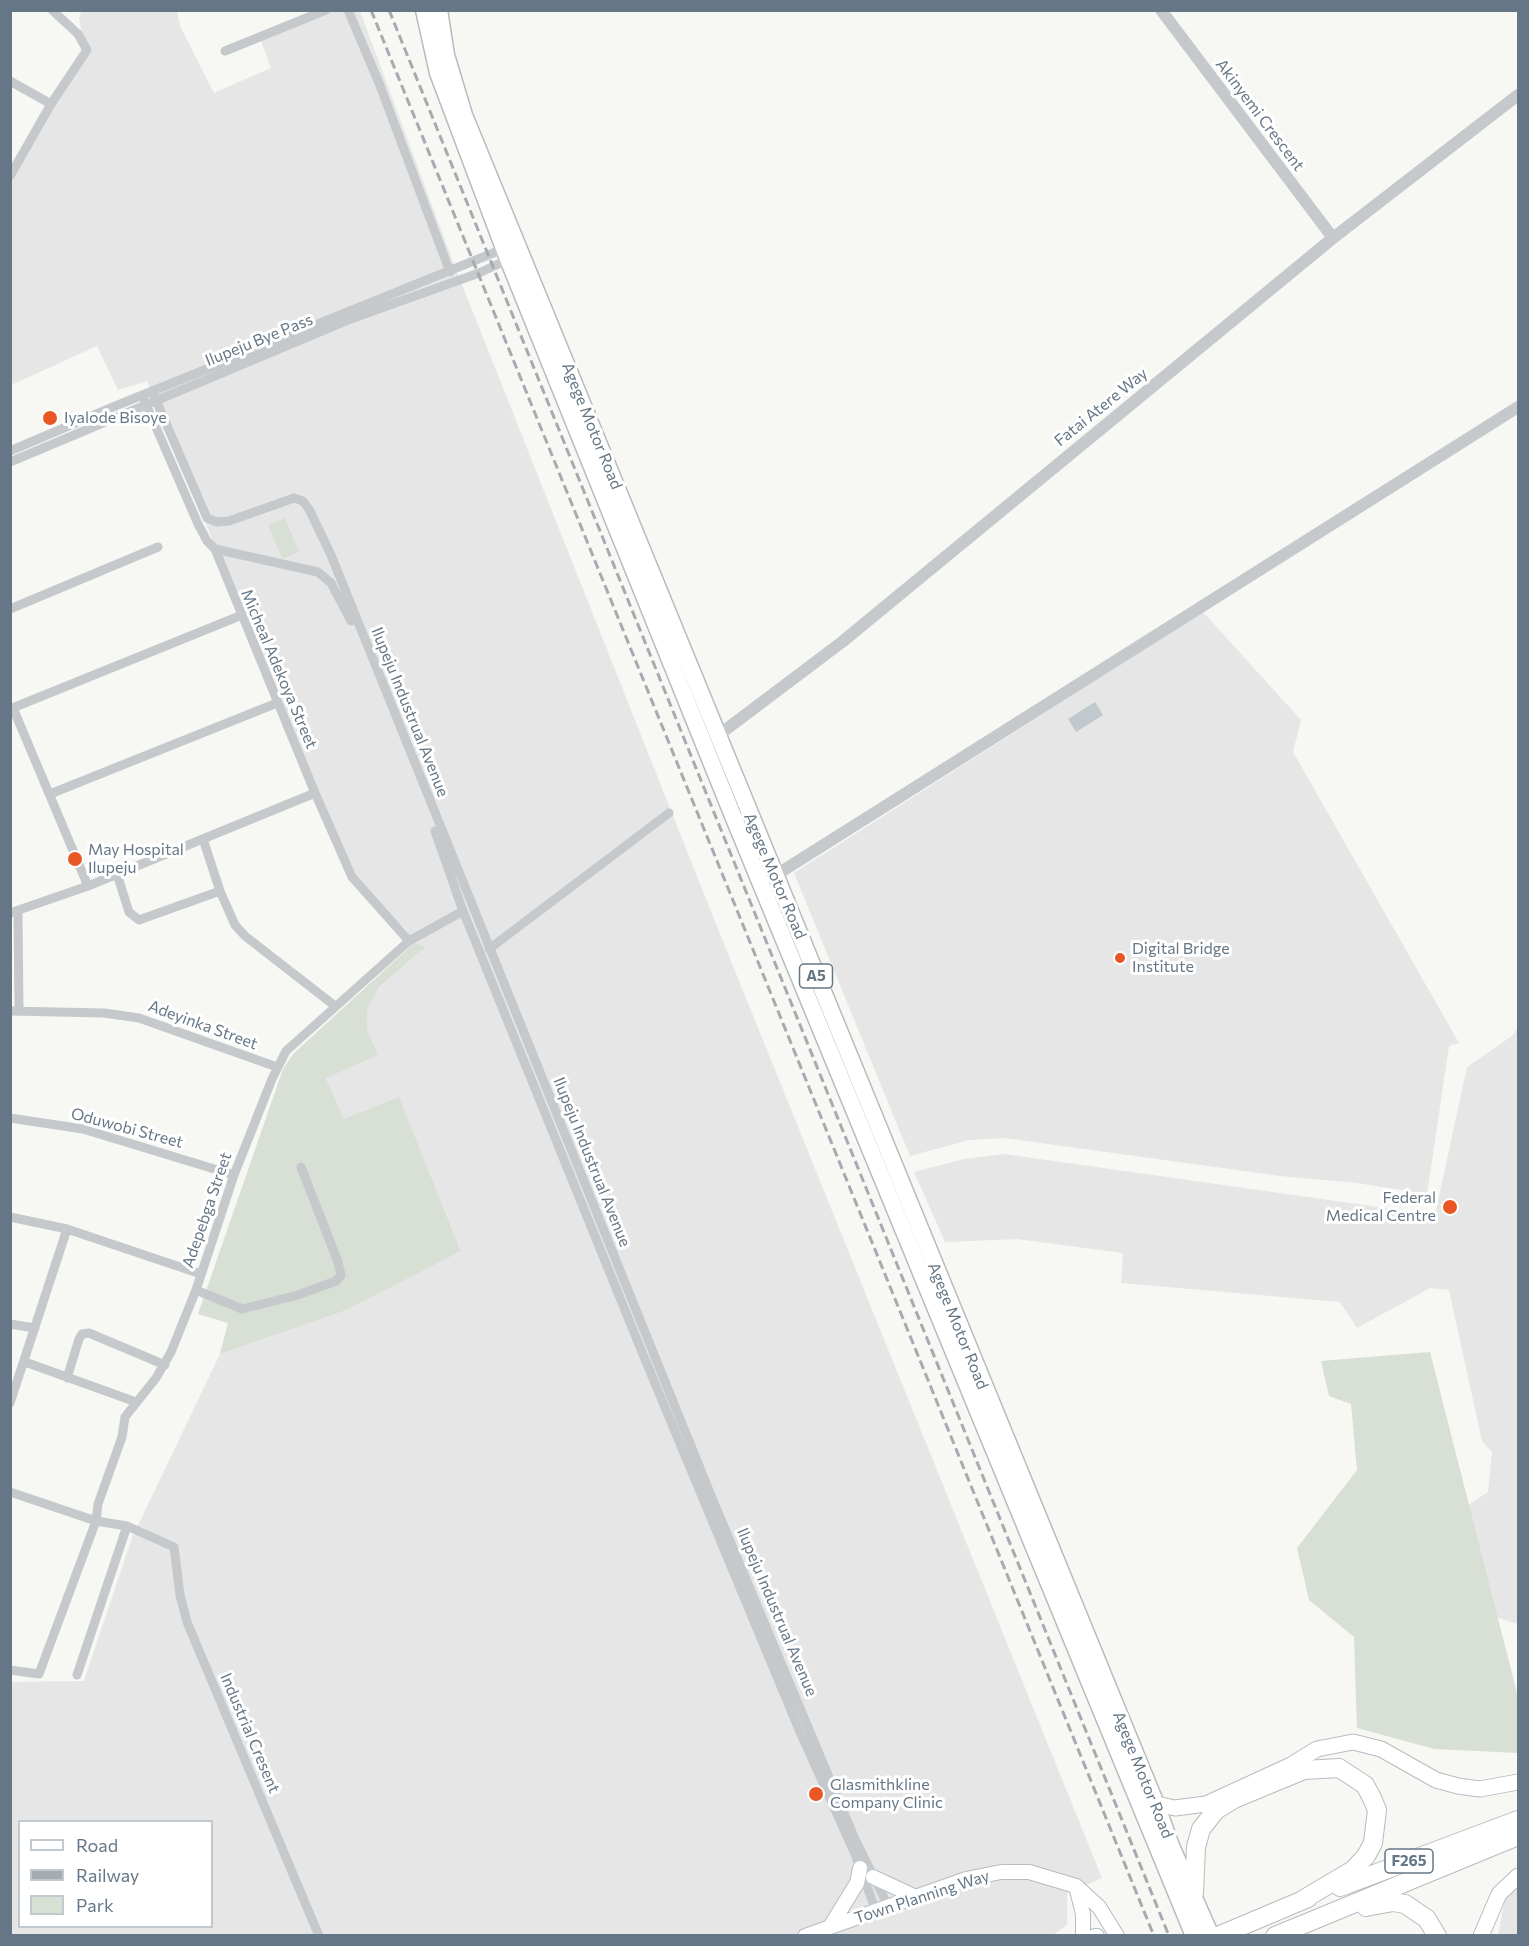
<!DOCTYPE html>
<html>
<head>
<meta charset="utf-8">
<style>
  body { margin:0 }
  #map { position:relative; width:1529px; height:1946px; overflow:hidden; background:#f7f7f4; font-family:Commissioner,sans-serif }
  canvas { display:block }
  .frame { position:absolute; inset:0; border:12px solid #657786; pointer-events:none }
  .legend { position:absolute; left:18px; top:1820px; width:195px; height:108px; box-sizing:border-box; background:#fff; border:2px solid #c1c9cf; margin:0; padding:8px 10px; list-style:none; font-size:18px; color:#657786 }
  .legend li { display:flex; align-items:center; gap:12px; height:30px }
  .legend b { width:30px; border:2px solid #c1c9cf }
</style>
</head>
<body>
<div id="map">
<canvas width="1529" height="1946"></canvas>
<div class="frame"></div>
<ul class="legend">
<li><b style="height:8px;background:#fff"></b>Road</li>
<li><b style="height:8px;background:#a5abb1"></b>Railway</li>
<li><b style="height:16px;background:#d8dfd5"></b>Park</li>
</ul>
</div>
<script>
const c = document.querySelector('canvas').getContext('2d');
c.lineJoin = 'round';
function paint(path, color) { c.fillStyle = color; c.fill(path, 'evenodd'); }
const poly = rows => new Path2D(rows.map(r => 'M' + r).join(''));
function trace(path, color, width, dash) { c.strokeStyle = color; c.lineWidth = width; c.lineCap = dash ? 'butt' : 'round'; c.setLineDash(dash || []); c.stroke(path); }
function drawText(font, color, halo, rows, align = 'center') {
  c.font = font + ' Commissioner,sans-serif'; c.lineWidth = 6; c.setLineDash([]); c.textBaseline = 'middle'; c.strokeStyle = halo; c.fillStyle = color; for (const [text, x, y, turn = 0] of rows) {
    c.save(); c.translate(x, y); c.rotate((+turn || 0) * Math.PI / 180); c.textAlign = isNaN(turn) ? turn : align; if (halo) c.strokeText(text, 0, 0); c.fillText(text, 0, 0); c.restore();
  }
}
paint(poly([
  [82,11,177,11,180,26,214,93,271,68,258,33,319,11,360,11,453,262,716,924,1102,1878,1067,1893,1067,1925,1053,1935,11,1936,11,1682,84,1681,132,1538,220,1354,345,1310,461,1250,399,1098,344,1120,326,1077,378,1055,367,1029,367,1010,379,987,424,947,414,943,406,930,350,873,147,381,118,390,97,346,11,385,11,181,54,100,85,54,79,18],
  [20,1822,212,1822,212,1926,20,1926],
  [1203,612,1301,720,1293,752,1459,1043,1449,1046,1427,1194,1357,1183,1280,1176,1005,1138,969,1140,910,1156,794,873],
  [1518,1028,1518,1624,1482,1613,1465,1507,1488,1492,1492,1452,1482,1441,1449,1290,1430,1288,1357,1328,1340,1302,1121,1283,1123,1253,1017,1239,945,1242,914,1172,964,1159,1004,1154,1435,1215,1467,1067,1512,1036],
  [1518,1876,1518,1935,1498,1936,1508,1882]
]), '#e5e6e5');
paint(poly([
  [285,518,299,552,282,559,268,525],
  [414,943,425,947,379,987,367,1010,367,1029,378,1055,326,1078,344,1119,399,1097,461,1251,346,1310,220,1354,228,1323,198,1314,283,1069,293,1054],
  [1430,1352,1518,1697,1518,1753,1434,1749,1357,1728,1354,1637,1309,1600,1297,1548,1357,1470,1351,1404,1329,1396,1321,1361]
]), '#d8dfd5');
paint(poly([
  [1095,702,1103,715,1076,732,1068,719]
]), '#bfc9ce');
const secondary = poly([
  [873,1877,916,1897],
  [1076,1886,1083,1914,1083,1936],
  [830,1927,857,1883,860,1868],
  [805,1936,966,1879,1001,1872,1029,1872,1076,1886,1099,1907,1117,1936],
  [1095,1936,1097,1936]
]);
const primary = poly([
  [1156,1804,1175,1808,1206,1804,1291,1765,1317,1749,1353,1742,1381,1749,1436,1780,1458,1786,1480,1789,1518,1782],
  [1481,1936,1499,1894,1518,1876]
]);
const trunk = poly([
  [424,10,438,73,508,259,733,816,1194,1936],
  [439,10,446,55,464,115,1156,1804,1171,1846,1211,1936]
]);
const motorway = poly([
  [1340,1887,1518,1820],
  [1194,1893,1196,1847,1201,1829,1216,1810,1234,1799,1304,1770,1339,1768,1365,1785,1372,1798,1377,1810,1373,1843,1366,1856,1353,1870,1299,1902],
  [1366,1907,1393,1902,1405,1904,1427,1919,1437,1936],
  [1218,1936,1308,1898],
  [1275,1936,1518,1836]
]);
trace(secondary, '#b7bcc1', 16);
trace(primary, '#b8bcc0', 17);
trace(trunk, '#b7bbbe', 19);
trace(motorway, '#b7bbbe', 20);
trace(poly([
  [348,10,379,83,450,272],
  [225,51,326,10],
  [10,81,51,104],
  [10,176,51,104,87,50,78,34,52,10],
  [152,391,207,518,217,522,229,521,294,498,303,501,310,511,331,555,712,1498,854,1837,888,1906],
  [142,395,198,524,207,541,215,549,315,793,352,877,409,941],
  [10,451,113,407,508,247],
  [10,462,348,320,479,273,511,258],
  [215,549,318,572,331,583,351,621],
  [10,609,158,547],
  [13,708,88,886],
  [10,709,242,615],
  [50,794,277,703],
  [435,831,463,911,642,1352,800,1732,855,1854,876,1911],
  [203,839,220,891,235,925,245,936,335,1006],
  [117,874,129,912,139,920,220,891],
  [18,912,19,1011],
  [10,913,88,886,315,793],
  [489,949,669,813],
  [10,1011,104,1013,139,1018,277,1067],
  [10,1118,83,1129,234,1175],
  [10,1217,67,1229,201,1274],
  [196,1290,242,1309,298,1295,336,1281,341,1275,338,1262,301,1167],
  [10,1324,35,1328],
  [25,1362,136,1402],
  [67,1378,79,1339,82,1334,89,1333,165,1365],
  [10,1403,67,1229],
  [10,1492,96,1521,39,1674,10,1670],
  [77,1675,127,1526],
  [319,1936,187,1622,180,1595,174,1547,127,1526,96,1521,98,1504,122,1437,125,1417,156,1378,171,1352,196,1290,234,1175,272,1079,286,1051,409,941,463,911]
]), '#c5c9cc', 9);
trace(poly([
  [1161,10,1333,238],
  [712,740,842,642,1333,238,1518,95],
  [776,875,1518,407]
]), '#c5c9cc', 12);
trace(secondary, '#fff', 14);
trace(primary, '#fff', 15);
trace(trunk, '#fff', 16);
trace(motorway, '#fff', 18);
trace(poly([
  [371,10,1154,1936],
  [389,10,1169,1936]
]), '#a5abb1', 3, [9, 4.5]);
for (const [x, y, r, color] of [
  [50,418,8,"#e85724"],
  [75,859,8,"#e85724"],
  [1120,958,6,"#e85724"],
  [1450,1207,8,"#e85724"],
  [816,1794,8,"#e85724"]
]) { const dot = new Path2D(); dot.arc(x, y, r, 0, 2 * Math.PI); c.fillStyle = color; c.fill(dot); trace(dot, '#fff', 2); }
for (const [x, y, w] of [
  [816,976,33],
  [1409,1861,48]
]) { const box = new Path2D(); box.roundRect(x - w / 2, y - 12, w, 24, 4.5); c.fillStyle = '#fff'; c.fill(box); trace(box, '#657786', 1.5); }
drawText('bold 15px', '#657786', null, [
  ["A5",816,976],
  ["F265",1409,1861]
]);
drawText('16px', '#657786', '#fff', [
  ["Akinyemi Crescent",1260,115,53],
  ["Ilupeju Bye Pass",259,340,-22],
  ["Fatai Atere Way",1101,407,-39],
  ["Agege Motor Road",592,426,68],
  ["Micheal Adekoya Street",279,669,67],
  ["Ilupeju Industrual Avenue",410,712,68],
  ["Agege Motor Road",775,876,67],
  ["Adeyinka Street",203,1025,20],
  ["Oduwobi Street",127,1128,15],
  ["Ilupeju Industrual Avenue",592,1162,68],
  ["Adepebga Street",207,1210,-71],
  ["Agege Motor Road",958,1326,68],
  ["Ilupeju Industrual Avenue",777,1612,67],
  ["Industrial Cresent",250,1733,67],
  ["Agege Motor Road",1143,1775,68],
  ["Town Planning Way",922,1897,-18]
]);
drawText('16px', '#657786', '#fff', [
  ["Iyalode Bisoye",64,418],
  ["May Hospital",88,850],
  ["Ilupeju",88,868],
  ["Digital Bridge",1132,949],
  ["Institute",1132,967],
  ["Federal",1436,1198,"right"],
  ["Medical Centre",1436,1216,"right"],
  ["Glasmithkline",830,1785],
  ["Company Clinic",830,1803]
], 'left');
</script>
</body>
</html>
